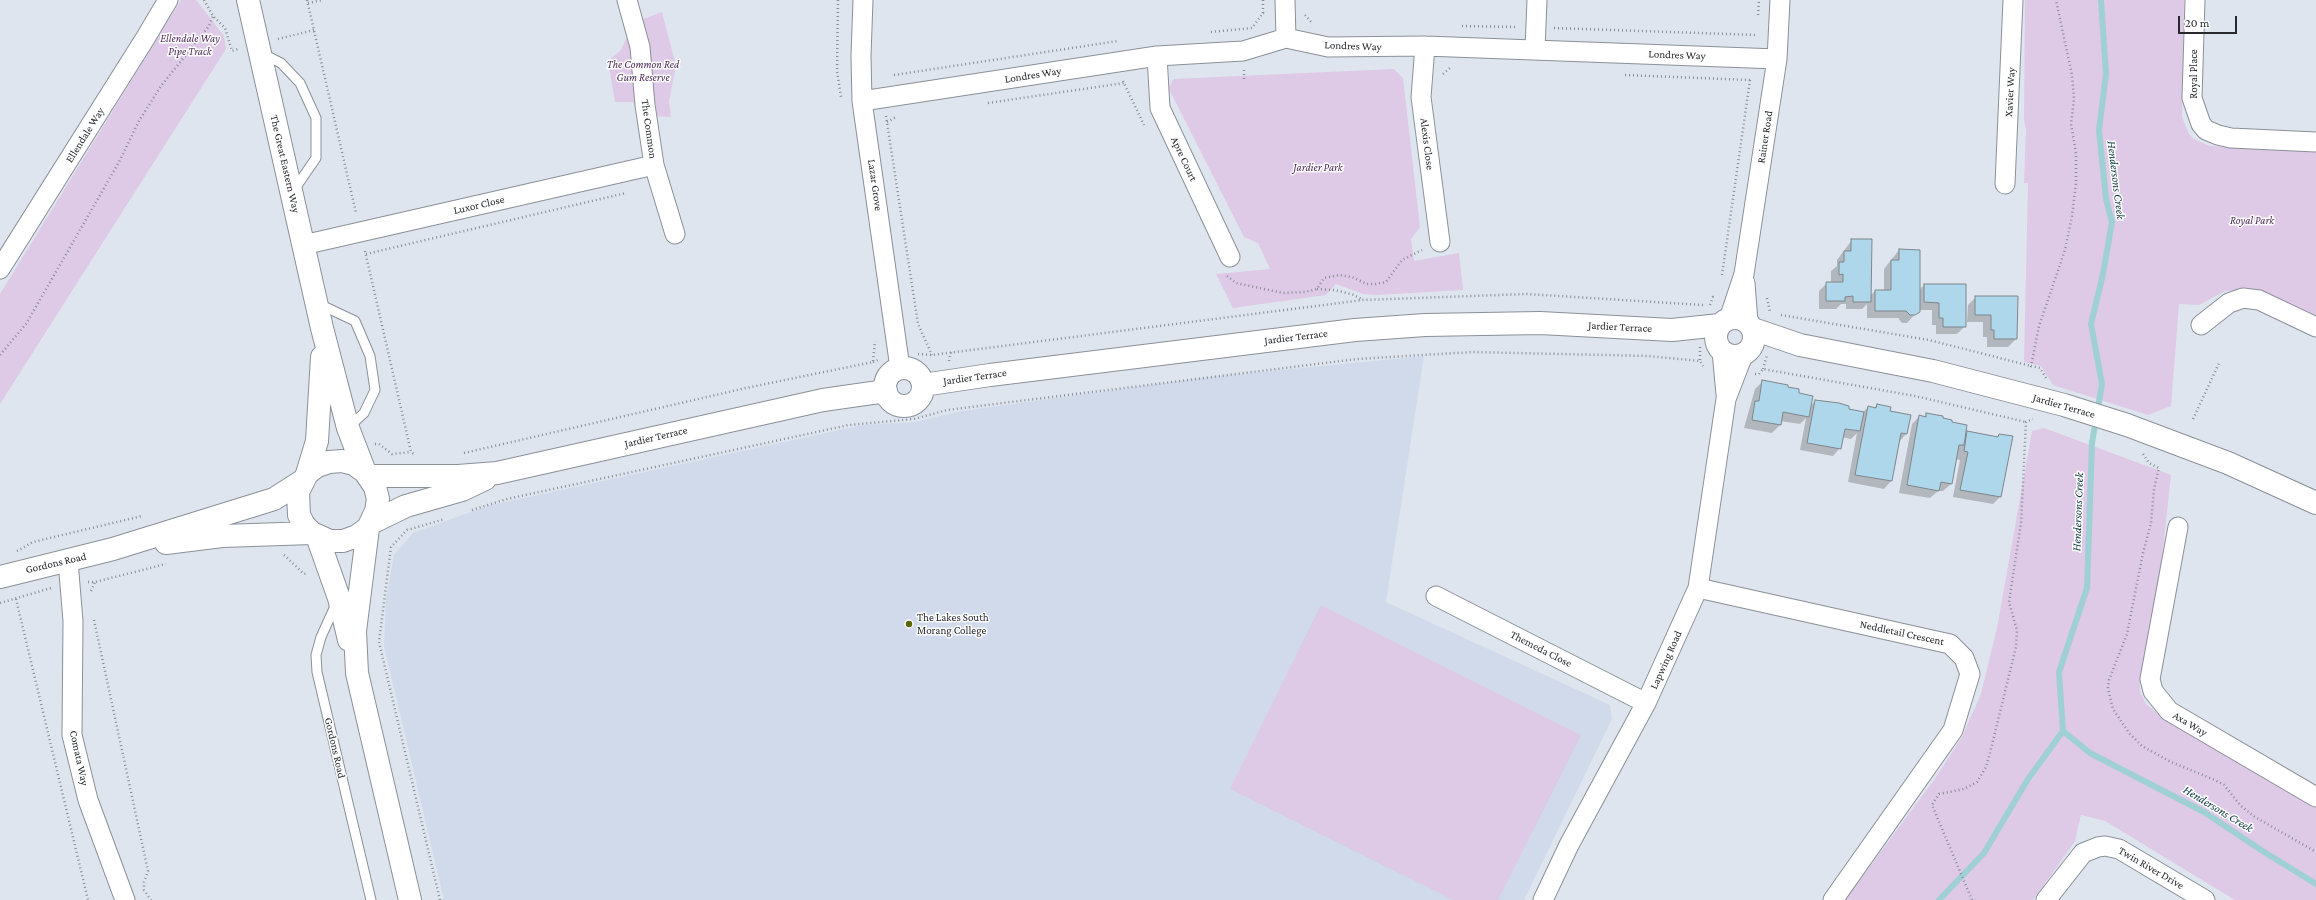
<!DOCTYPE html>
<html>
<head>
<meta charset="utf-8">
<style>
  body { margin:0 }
  #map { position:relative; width:2316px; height:900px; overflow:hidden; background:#dfe5ee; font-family:"Crimson Pro",serif }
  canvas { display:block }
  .scale { position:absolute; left:2178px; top:16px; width:59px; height:18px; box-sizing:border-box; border:2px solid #27292d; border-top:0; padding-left:5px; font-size:12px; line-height:14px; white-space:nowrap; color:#27292d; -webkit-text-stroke:3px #fff; paint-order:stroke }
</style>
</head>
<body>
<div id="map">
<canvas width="2316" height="900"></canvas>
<div class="scale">20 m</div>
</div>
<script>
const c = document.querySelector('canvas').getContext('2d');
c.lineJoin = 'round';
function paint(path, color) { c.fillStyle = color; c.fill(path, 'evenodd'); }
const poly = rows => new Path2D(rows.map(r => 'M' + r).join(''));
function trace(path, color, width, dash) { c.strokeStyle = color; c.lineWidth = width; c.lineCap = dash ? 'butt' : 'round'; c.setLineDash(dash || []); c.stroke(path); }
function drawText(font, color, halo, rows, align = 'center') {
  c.font = font + ' "Crimson Pro",serif'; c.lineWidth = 3; c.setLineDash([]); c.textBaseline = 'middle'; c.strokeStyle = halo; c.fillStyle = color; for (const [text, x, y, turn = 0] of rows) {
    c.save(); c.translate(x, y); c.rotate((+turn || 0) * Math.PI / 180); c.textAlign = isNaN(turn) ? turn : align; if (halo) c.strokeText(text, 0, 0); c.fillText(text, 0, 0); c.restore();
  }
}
paint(poly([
  [1424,356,1386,602,1610,705,1612,719,1524,900,444,900,384,646,386,599,394,555,413,533,487,506,863,425,915,422,956,412,1200,378]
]), '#d0daea');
paint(poly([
  [181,0,196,0,224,36,226,49,0,404,0,294],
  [2025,0,2184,0,2182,117,2189,134,2194,139,2210,146,2316,152,2316,316,2253,289,2225,291,2199,305,2179,304,2171,406,2148,415,2053,385,2041,366,2024,362,2028,183,2024,183,2026,130,2024,120],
  [662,12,676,66,669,101,671,117,647,116,632,102,615,102,608,61,621,50,633,23],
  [1394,69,1403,78,1420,227,1411,239,1414,261,1459,253,1463,290,1376,295,1363,294,1336,284,1326,295,1233,308,1216,274,1270,269,1258,243,1244,237,1169,89,1173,79],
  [2044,428,2171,475,2161,567,2140,679,2140,692,2146,704,2157,713,2316,806,2316,900,2235,900,2105,821,2081,815,2075,841,2033,900,1845,900,1934,780,1962,737,1981,694,1997,628,2032,431],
  [1321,605,1581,735,1498,900,1453,900,1230,789]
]), '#dec9e7');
paint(poly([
  [1852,240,1870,296,1875,291,1884,291,1884,269,1899,250,1919,290,1924,285,1965,326,1957,334,1936,334,1936,325,1932,325,1932,310,1919,310,1907,323,1902,323,1898,318,1867,318,1867,304,1862,309,1846,309,1846,304,1841,304,1836,309,1819,309,1819,291,1827,283,1831,283,1831,271,1837,266,1837,260],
  [1976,297,2016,339,2008,347,1987,347,1987,337,1983,337,1983,322,1967,322,1968,305],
  [1763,381,1786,388,1798,394,1810,407,1815,401,1863,412,1868,407,1874,408,1877,405,1889,412,1906,434,1899,442,1891,481,1884,489,1848,482,1857,433,1851,439,1842,437,1840,448,1833,456,1800,450,1806,418,1800,424,1780,421,1780,425,1772,433,1744,428,1755,389],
  [1927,414,1950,423,1964,436,1968,432,1996,438,1999,435,2001,496,1993,504,1953,497,1960,460,1955,459,1951,484,1943,491,1938,491,1930,498,1899,493,1912,424,1920,416,1924,417]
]), '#0003');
trace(poly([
  [2101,0,2106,74,2099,130,2106,199,2112,222,2103,274,2091,324,2102,384,2092,443,2087,588,2059,672,2063,731,2090,753,2204,812,2261,850,2316,884],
  [1939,900,1984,853,2028,779,2063,731]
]), '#9fd0d4', 6);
const building = poly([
  [1851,239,1872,239,1871,302,1853,302,1853,296,1845,297,1845,301,1826,301,1826,282,1843,282,1843,274,1839,275,1839,262,1844,262,1844,251,1851,251,1851,239],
  [1899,249,1920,250,1920,312,1915,315,1910,315,1906,311,1875,311,1875,290,1891,290,1891,260,1899,260,1899,249],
  [1924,284,1966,284,1966,327,1943,327,1943,318,1939,318,1939,303,1924,302,1924,284],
  [1975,296,2018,296,2017,339,1994,339,1994,330,1991,330,1991,315,1975,315,1975,296],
  [1762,380,1788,385,1788,387,1799,389,1799,393,1813,396,1809,417,1783,412,1781,425,1752,420,1755,401,1759,401,1762,380],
  [1815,400,1839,403,1849,406,1849,409,1864,412,1860,431,1845,429,1841,449,1807,443,1815,400],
  [1877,404,1891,407,1890,411,1911,415,1907,434,1901,433,1892,481,1855,475,1868,406,1876,408,1877,404],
  [1926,413,1943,416,1943,418,1952,420,1952,422,1967,425,1964,445,1959,445,1952,484,1941,482,1939,491,1907,485,1919,415,1926,417,1926,413],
  [1967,431,1998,437,1999,434,2013,436,2001,497,1960,490,1968,452,1964,451,1967,431]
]);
paint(building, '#aed7ec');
trace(building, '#7d868b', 1);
const lane = poly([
  [261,53,281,63,300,83,316,118,316,158,294,190],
  [319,304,355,321,370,356,375,390,364,413,349,427],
  [336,604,321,637,316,655,317,672,371,900]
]);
const street = poly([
  [627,0,640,47,645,105,654,165,675,234],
  [863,0,861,56,862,101,900,368],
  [1285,0,1286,38],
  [2195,0,2192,98,2201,124,2206,130,2218,135,2231,138,2316,142],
  [1425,46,1421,97,1440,242],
  [1535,49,1537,0],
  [1157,56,1160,108,1230,257],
  [862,101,1157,56,1243,51,1286,38,1328,47,1425,46,1777,59],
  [2005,184,2013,0],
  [303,245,654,165],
  [0,269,146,37,168,0],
  [1745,283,1748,322],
  [1729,319,1744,274,1777,59,1780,0],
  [2201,325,2229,303,2243,298,2259,300,2316,327],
  [1722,351,1726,394],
  [2178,527,2150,679,2153,691,2169,711,2316,797],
  [68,561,73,621,72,735,88,800,125,900],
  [1698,588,1950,644,1964,658,1970,674,1953,730,1833,900],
  [1436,596,1646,703],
  [1543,900,1569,845,1646,703,1698,588,1726,399,1743,355],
  [2046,900,2083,853,2098,847,2105,846,2119,849,2205,900]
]);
const secondary = poly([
  [248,0,322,328,348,428,365,472],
  '1716 337a19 19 0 1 1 38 0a19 19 0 1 1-38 0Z',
  [1753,329,1800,345,1933,371,2064,405,2127,425,2228,463,2316,503],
  '885 387a19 19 0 1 1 38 0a19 19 0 1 1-38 0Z',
  [923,385,990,375,1355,330,1425,325,1540,323,1672,330,1720,325],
  [307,474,317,466,329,462,342,461,354,464,365,472,375,487,378,499,376,511,368,528,357,536,343,541,330,541,312,533,304,525,299,515,298,492,307,474,317,441,322,357],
  [369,476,458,476,497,473,823,400,886,391],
  [371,523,406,506,462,490,485,479],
  [368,528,355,631,357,673,410,900],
  [317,536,339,598,349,640],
  [166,543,222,536,312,533],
  [0,577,113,549,274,499,302,481]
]);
trace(lane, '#8b9098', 11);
trace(street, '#8b9098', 21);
trace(secondary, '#8b9098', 24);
trace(poly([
  [204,0,213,16,225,28,232,51,238,49],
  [307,0,356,213],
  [838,0,837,71,841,97],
  [308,3,322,0],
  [1263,13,1263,0],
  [1305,15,1312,23],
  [1758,15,1759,0],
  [1462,26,1517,27],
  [1554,28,1757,35],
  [1211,32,1252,28,1263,13,1266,13],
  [278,39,314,30],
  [1244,70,1244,79],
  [1443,74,1451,67],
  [894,75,1118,41],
  [1625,75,1750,80],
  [1123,81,1144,125],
  [988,103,1124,83],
  [886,116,918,324,932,355],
  [887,122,896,117],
  [365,251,411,452,415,455],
  [366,254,626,193],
  [1722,275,1750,80],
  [1227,276,1236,283,1283,293,1305,292,1317,289,1324,278,1339,275,1352,277,1367,284,1376,284,1386,282,1402,260,1422,250],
  [1317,289,1335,290,1354,295,1363,300],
  [1767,298,1770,312],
  [1710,305,1713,297,1716,298],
  [1781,315,1929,340,2031,366],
  [1700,347,1700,361],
  [918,354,932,355,1363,300,1526,294,1703,305],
  [0,355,26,324,119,162,139,121,161,86,209,26,213,16],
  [949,361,951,352],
  [873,362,880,359],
  [1763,369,1767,355],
  [1755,374,1759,374,1763,369,1915,396,2026,422],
  [2046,378,2040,368,2031,366,2039,326,2065,250,2072,216,2076,183,2076,153,2071,124,2074,99,2072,75,2056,0],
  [2193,419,2220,361],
  [375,444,379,444,392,454,411,452],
  [464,453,746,388,873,362,875,341],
  [2143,454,2149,463,2159,468,2154,489,2151,523,2143,553,2127,634,2109,680,2108,689,2113,709,2129,733,2142,746,2171,762,2215,780,2224,785,2241,806,2255,817,2316,852],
  [472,510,507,499,849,425,914,419,947,410,1357,359,1473,352,1648,356,1700,361,1703,366],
  [17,551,33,542,142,516],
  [284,555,304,574,308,573],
  [88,582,95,582,166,564],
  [91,591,95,582],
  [16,599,88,900],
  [0,603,51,588],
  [94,620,148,871,144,882,144,890,151,900],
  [440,900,379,642,391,547,407,530,445,519],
  [1972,900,1932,805,1939,794,1964,789,1977,782,1986,767,1990,753,2016,647,2017,630,2009,602,2021,523,2026,422,2033,419]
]), '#898d94', 2.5, [1, 3]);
trace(lane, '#fff', 9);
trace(street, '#fff', 19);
trace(secondary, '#fff', 22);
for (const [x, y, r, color] of [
  [909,624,4,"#5d6606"]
]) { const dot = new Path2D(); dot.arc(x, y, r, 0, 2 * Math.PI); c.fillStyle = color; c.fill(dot); trace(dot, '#fff', 1.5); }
drawText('italic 11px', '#4b2b57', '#fff', [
  ["Ellendale Way",190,39],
  ["Pipe Track",190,52],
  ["The Common Red",643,65],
  ["Gum Reserve",643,78],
  ["Jardier Park",1318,168],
  ["Royal Park",2252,221]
]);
drawText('11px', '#27292d', '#fff', [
  ["Londres Way",1353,46,2],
  ["Londres Way",1677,55,2],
  ["Royal Place",2194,74,-90],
  ["Londres Way",1033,75,-9],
  ["Xavier Way",2010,92,-87],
  ["The Common",649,129,82],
  ["Ellendale Way",85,135,-58],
  ["Rainer Road",1765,137,-81],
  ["Alexis Close",1427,144,83],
  ["Apre Court",1184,159,65],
  ["The Great Eastern Way",285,164,77],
  ["Lazar Grove",875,185,82],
  ["Luxor Close",479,205,-13],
  ["Jardier Terrace",1620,327,3],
  ["Jardier Terrace",1296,337,-7],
  ["Jardier Terrace",975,377,-8],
  ["Jardier Terrace",2064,406,16],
  ["Jardier Terrace",656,437,-13],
  ["Gordons Road",56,563,-13],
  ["Neddletail Crescent",1902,633,12],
  ["Themeda Close",1541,649,27],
  ["Lapwing Road",1666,660,-66],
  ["Axa Way",2190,724,31],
  ["Gordons Road",335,748,77],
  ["Comata Way",79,758,78],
  ["Twin River Drive",2151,868,30]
]);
drawText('11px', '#27292d', '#fff', [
  ["The Lakes South",917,618],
  ["Morang College",917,631]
], 'left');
drawText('italic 12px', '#09393c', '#fff', [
  ["Hendersons Creek",2116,180,83],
  ["Hendersons Creek",2078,512,-88],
  ["Hendersons Creek",2218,809,31]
]);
</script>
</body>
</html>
